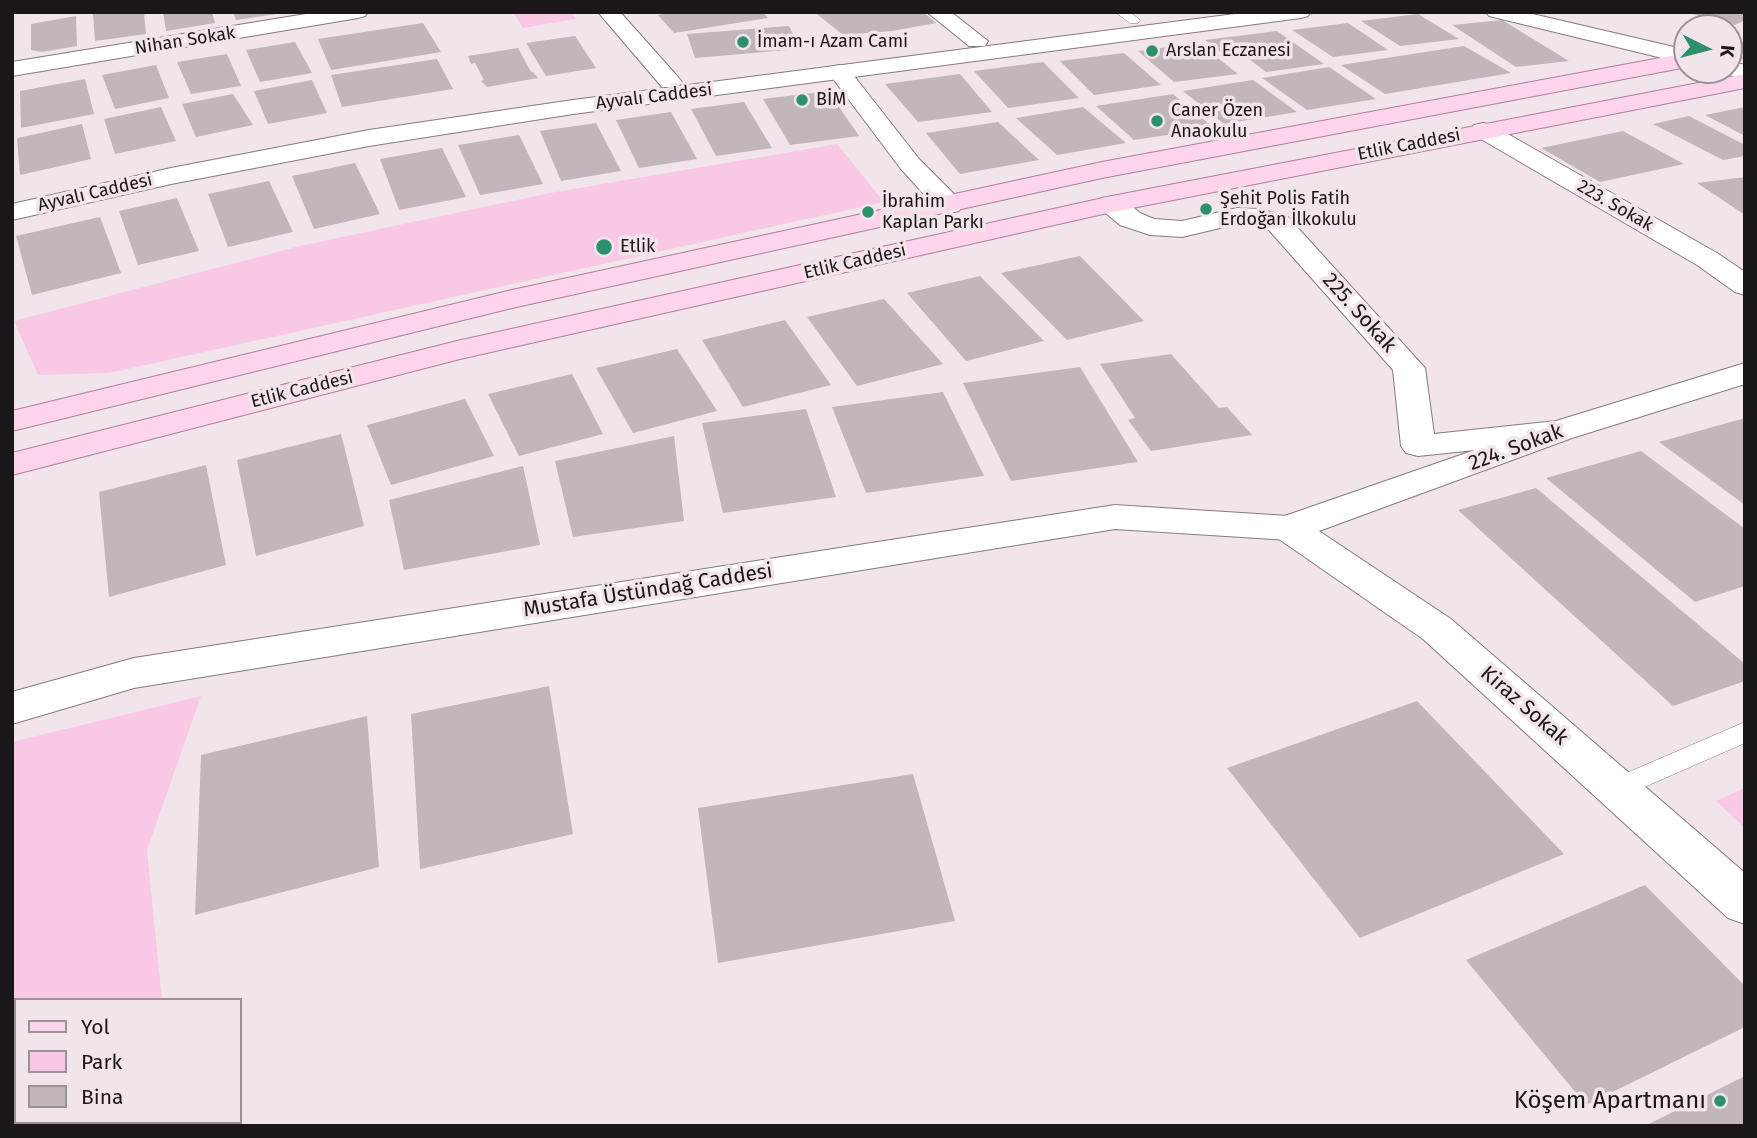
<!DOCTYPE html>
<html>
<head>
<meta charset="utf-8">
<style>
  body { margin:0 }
  #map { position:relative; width:1757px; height:1138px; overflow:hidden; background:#f1e5eb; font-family:"Fira Sans",sans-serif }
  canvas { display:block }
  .frame { position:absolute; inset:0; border:14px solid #1a1619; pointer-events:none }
  .legend { position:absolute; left:14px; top:998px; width:228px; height:126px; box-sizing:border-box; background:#f1e5eb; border:2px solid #9b9297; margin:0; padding:9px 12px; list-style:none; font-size:21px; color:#1a1619 }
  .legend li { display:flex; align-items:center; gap:14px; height:35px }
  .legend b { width:35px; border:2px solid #9b9297 }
  .north { position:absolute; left:1673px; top:14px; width:70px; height:70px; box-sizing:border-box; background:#f1e5eb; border:2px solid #9b9297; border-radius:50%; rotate:96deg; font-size:19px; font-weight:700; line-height:28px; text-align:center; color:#1a1619 }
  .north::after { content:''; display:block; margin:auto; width:24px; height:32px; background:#2e906a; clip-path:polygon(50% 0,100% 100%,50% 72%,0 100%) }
</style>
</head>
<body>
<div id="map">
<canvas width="1757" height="1138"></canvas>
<div class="frame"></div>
<ul class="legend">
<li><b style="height:9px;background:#fed4ec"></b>Yol</li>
<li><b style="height:19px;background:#f9c8e4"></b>Park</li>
<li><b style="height:19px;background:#c1b6bc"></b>Bina</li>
</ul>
<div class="north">K</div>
</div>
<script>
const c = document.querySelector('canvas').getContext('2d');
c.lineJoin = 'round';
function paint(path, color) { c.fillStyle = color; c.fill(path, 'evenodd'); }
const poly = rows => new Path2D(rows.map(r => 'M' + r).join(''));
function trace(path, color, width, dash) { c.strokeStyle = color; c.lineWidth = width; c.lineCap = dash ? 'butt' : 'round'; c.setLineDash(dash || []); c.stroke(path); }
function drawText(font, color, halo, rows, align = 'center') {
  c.font = font + ' "Fira Sans",sans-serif'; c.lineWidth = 7; c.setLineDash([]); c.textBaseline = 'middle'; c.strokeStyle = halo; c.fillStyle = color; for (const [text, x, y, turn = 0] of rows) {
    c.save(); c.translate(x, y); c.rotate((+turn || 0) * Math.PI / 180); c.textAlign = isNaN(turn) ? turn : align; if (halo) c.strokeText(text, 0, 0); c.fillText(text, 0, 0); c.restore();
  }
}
paint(poly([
  [513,12,570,12,576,19,523,28],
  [837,144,884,202,109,373,38,375,14,321,300,246,550,193],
  [201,696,147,850,162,1000,16,1000,16,1122,56,1122,51,1126,12,1126,12,742],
  [1745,788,1745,828,1716,801]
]), '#f9c8e4');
paint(poly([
  [103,12,144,12,146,34,95,41,93,14],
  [163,12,212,12,215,23,166,31],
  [233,12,276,12,276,14,236,20],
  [673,12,763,12,768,18,674,33,658,15],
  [827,12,923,12,936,23,892,31,843,35,817,14],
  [1685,12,1745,12,1745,20,1735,25],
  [1418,14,1459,39,1400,46,1361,21],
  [76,16,77,46,42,52,31,50,31,24],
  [1502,20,1569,61,1516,67,1452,25],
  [423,23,441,52,331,70,318,39],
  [1348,23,1388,50,1333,57,1292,30],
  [789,26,800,49,695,58,687,34],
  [1277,31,1324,64,1266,72,1245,56,1229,59,1205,40],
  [575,36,596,68,546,76,526,43],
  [295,42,312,73,260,82,246,50],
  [1199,43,1238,74,1174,82,1138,51],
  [1464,46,1511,73,1385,94,1341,65],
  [518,48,531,72,533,72,538,78,487,87,481,81,484,80,475,63,471,64,468,56],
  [1124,53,1161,85,1094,95,1060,61],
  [227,54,241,86,191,94,177,62],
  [437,59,453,89,342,107,331,75],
  [1043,62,1079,98,1008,108,974,71],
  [156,65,169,98,115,109,102,75],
  [1329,67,1376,99,1307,110,1262,78],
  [960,74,992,112,918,122,885,84],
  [85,79,94,114,21,128,20,91],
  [312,80,327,113,268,124,254,91],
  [1253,80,1297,112,1224,124,1183,91],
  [828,91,859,136,790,145,763,99],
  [233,94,253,125,196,137,182,104],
  [1173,94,1214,128,1134,140,1096,106],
  [744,102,772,148,716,156,691,109],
  [161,107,176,141,115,154,104,119],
  [1083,107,1126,143,1057,155,1016,118],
  [1745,107,1745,136,1705,115],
  [671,112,697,159,639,168,616,120],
  [1689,116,1745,145,1745,156,1723,160,1653,124],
  [998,122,1039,160,960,174,926,133],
  [596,123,621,171,561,181,540,131],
  [82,124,91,159,20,175,17,138],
  [1623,131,1684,164,1600,182,1541,148],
  [519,135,543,184,480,195,458,145],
  [442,148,466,197,399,210,380,159],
  [355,163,380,214,314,229,292,176],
  [1745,177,1745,215,1697,183],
  [269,181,293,232,228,247,208,194],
  [177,198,199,251,138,265,119,211],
  [100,217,121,273,32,295,16,236],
  [1080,256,1144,321,1067,340,1001,273],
  [980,276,1044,341,966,361,907,293],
  [884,299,943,364,857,386,807,317],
  [785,320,831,385,743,407,702,340],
  [677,349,717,411,633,433,596,368],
  [1171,354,1219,408,1227,407,1252,435,1151,451,1128,420,1135,418,1100,364],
  [1080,367,1138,462,1011,481,963,383],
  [572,374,603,434,519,456,488,394],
  [943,392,984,476,866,493,832,407],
  [465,399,494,456,391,485,367,425],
  [806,409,836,497,723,513,702,423],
  [1745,418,1745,505,1659,442],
  [341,434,364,526,256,556,237,460],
  [674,436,684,521,573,537,555,461],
  [1641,451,1745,529,1745,586,1695,602,1546,478],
  [206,465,226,565,109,597,99,492],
  [523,466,540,545,404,570,389,500],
  [1536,488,1745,664,1745,681,1673,706,1458,510],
  [549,686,573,834,420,869,411,714],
  [1417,701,1564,854,1360,938,1227,768],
  [367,716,379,867,195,915,201,755],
  [913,774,955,921,718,963,698,808],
  [1645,885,1745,986,1745,1027,1586,1105,1466,960],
  [1745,1076,1745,1126,1645,1126]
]), '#c1b6bc');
const service = poly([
  [1115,12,1130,12,1140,20,1138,23,1130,23,1115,12],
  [1745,722,1745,743,1617,799,1608,795,1604,788,1608,781,1745,722]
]);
const minor = poly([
  [318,12,368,12,365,16,358,18,12,76,12,62,318,12],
  [598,12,620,12,678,77,682,82,678,87,662,87,598,12],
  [927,12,951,12,988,41,985,46,969,46,927,12],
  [839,65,847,67,919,159,959,199,963,205,959,211,949,213,939,211,901,169,828,72,831,67,839,65],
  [1483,123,1492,125,1717,253,1745,272,1745,295,1735,292,1697,265,1474,135,1471,130,1474,125,1483,123],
  [1112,196,1122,198,1140,213,1154,219,1182,221,1237,208,1260,209,1288,217,1425,368,1434,434,1556,421,1745,363,1745,384,1572,438,1319,531,1451,619,1745,873,1745,924,1728,918,1423,639,1276,537,1270,528,1276,519,1475,450,1418,456,1406,453,1401,446,1393,370,1268,229,1237,224,1182,237,1150,235,1120,225,1102,210,1098,204,1102,198,1112,196]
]);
const tertiary = poly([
  [1115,505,1289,516,1302,519,1308,528,1302,537,1289,540,1115,529,134,688,12,724,12,692,134,658,1115,505]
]);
const secondary = poly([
  [1250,12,1311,12,1308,16,1301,18,573,114,369,146,171,184,12,220,12,204,171,168,369,130,573,100,1250,12],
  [1486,12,1524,12,1687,50,1687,64,1489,16,1486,12],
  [1729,61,1745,65,1745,79,1721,73,1719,70,1729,70,1729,61]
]);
const primary = poly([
  [1745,43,1745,57,1729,60,1729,46,1745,43],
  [1687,53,1687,67,1102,178,512,308,12,431,12,411,512,290,1102,162,1687,53],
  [1745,74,1745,88,1112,212,460,359,12,475,12,453,457,341,1112,196,1745,74]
]);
trace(service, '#847a80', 1);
trace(minor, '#847a80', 2);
trace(tertiary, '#847a80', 2);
trace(secondary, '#847a80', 2);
trace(primary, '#ae7f9a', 2);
paint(service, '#fff');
paint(minor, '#fff');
paint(tertiary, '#fff');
paint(secondary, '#fff');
paint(primary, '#fed4ec');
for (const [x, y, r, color] of [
  [743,42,7,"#2e906a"],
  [1152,51,7,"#2e906a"],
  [802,100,7,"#2e906a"],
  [1157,121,7,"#2e906a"],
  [1206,209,7,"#2e906a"],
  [868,212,7,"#2e906a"],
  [604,247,9,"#2e906a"],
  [1720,1101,7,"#2e906a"]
]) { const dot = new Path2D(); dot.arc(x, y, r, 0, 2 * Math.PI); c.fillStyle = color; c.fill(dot); trace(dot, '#f1e5eb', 2.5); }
drawText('18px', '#1a1619', '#f1e5eb', [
  ["Nihan Sokak",185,41,-9],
  ["Ayvalı Caddesi",654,97,-7],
  ["Etlik Caddesi",1409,145,-11],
  ["Ayvalı Caddesi",95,193,-13],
  ["223. Sokak",1615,206,30],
  ["Etlik Caddesi",855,262,-13],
  ["Etlik Caddesi",302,390,-14]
]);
drawText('18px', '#1a1619', '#f1e5eb', [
  ["İmam-ı Azam Cami",757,42],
  ["Arslan Eczanesi",1166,51],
  ["BİM",816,100],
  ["Caner Özen",1171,111],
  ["Anaokulu",1171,132],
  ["Şehit Polis Fatih",1220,199],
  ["Erdoğan İlkokulu",1220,220],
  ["İbrahim",882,202],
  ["Kaplan Parkı",882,223],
  ["Etlik",620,247]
], 'left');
drawText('21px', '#1a1619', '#f1e5eb', [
  ["225. Sokak",1359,313,48],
  ["224. Sokak",1516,448,-20],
  ["Mustafa Üstündağ Caddesi",648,591,-9],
  ["Kiraz Sokak",1524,706,41]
]);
drawText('24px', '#1a1619', '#f1e5eb', [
  ["Köşem Apartmanı",1706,1101]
], 'right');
</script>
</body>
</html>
